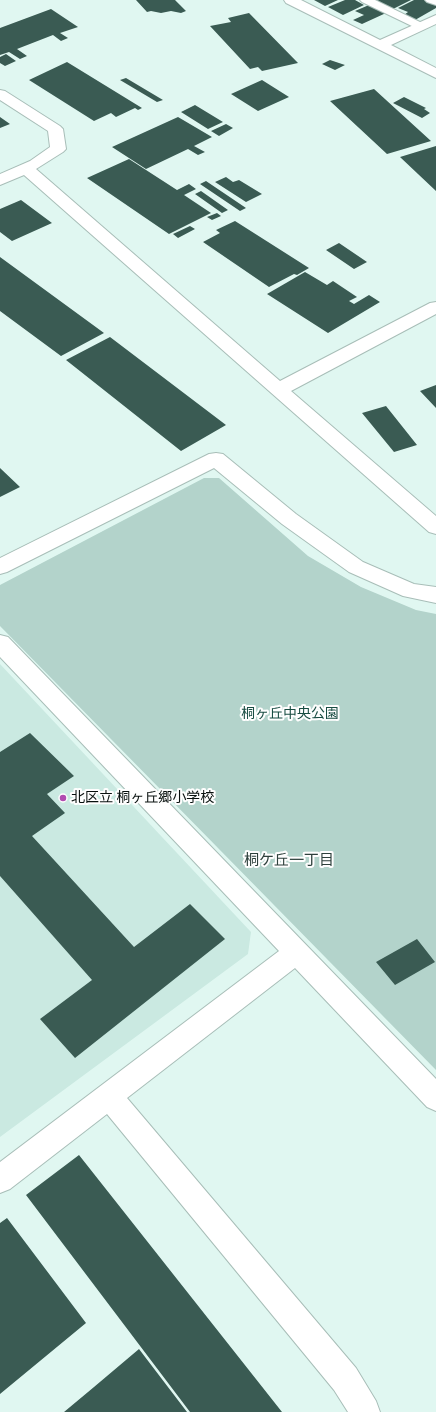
<!DOCTYPE html>
<html>
<head>
<meta charset="utf-8">
<style>
  body { margin:0 }
  canvas { display:block; background:#e0f7f1 }
</style>
</head>
<body>
<canvas width="436" height="1412"></canvas>
<script>
const c = document.querySelector('canvas').getContext('2d');
c.lineJoin = 'round';
function paint(path, color) { c.fillStyle = color; c.fill(path, 'evenodd'); }
const poly = rows => new Path2D(rows.map(r => 'M' + r).join(''));
function trace(path, color, width, dash) { c.strokeStyle = color; c.lineWidth = width; c.lineCap = dash ? 'butt' : 'round'; c.setLineDash(dash || []); c.stroke(path); }
function drawText(font, color, halo, rows, align = 'center') {
  c.font = font + ' Karla,"Noto Sans JP",sans-serif'; c.lineWidth = 4; c.setLineDash([]); c.textBaseline = 'middle'; c.strokeStyle = halo; c.fillStyle = color; for (const [text, x, y, turn = 0] of rows) {
    c.save(); c.translate(x, y); c.rotate((+turn || 0) * Math.PI / 180); c.textAlign = isNaN(turn) ? turn : align; if (halo) c.strokeText(text, 0, 0); c.fillText(text, 0, 0); c.restore();
  }
}
paint(poly([
  [0,664,251,932,248,954,0,1137]
]), '#cae9e1');
paint(poly([
  [204,478,219,478,308,556,361,587,416,610,436,614,436,1070,0,626,0,585]
]), '#b3d3cb');
paint(poly([
  [136,0,175,0,186,11,181,13,171,11,161,13,151,11,147,12],
  [314,0,338,0,325,6],
  [345,0,355,0,364,5,343,15,328,7],
  [379,0,411,0,393,9,376,1],
  [414,0,424,0,436,5,436,8,415,20,404,15,408,12,398,8],
  [369,5,386,13,362,24,353,20,364,15,355,11],
  [51,9,78,27,60,33,68,38,61,41,53,35,17,49,27,56,20,59,9,52,0,55,0,28],
  [249,13,298,63,262,71,258,67,250,69,210,26,231,22,228,18],
  [6,54,16,61,5,66,0,63,0,57],
  [330,60,345,65,335,70,322,64],
  [67,62,142,108,138,110,135,108,116,117,111,113,94,121,29,80],
  [126,78,163,100,157,102,120,80],
  [262,80,289,97,258,111,231,94],
  [374,89,431,141,387,154,330,101],
  [404,97,426,108,424,109,430,113,422,118,393,103],
  [195,105,223,122,208,129,181,112],
  [0,117,10,124,0,128],
  [178,117,212,137,194,146,205,152,198,155,188,149,146,169,112,147],
  [226,124,233,128,219,136,211,131],
  [436,146,436,191,400,157],
  [129,159,177,190,189,184,196,189,184,195,211,213,169,234,87,178],
  [226,177,233,182,239,180,262,194,246,202,215,182],
  [206,181,246,208,240,211,200,184],
  [201,191,228,210,222,213,195,194],
  [21,200,52,223,12,241,0,232,0,209],
  [217,213,221,216,212,220,207,217],
  [235,221,309,268,297,275,294,274,269,287,203,242,220,233,216,230],
  [190,226,195,229,178,238,173,234],
  [339,243,367,262,354,269,326,250],
  [0,257,104,333,61,356,0,311],
  [305,272,327,285,333,281,357,297,349,301,354,304,369,295,380,302,328,333,267,294],
  [110,337,226,425,181,451,66,360],
  [436,385,436,408,420,391],
  [386,406,417,445,394,452,362,413],
  [0,468,20,487,0,497],
  [30,733,74,776,47,794,65,813,32,836,134,947,190,904,225,939,75,1058,40,1019,92,980,0,876,0,752],
  [417,939,435,962,395,985,376,962],
  [79,1155,282,1412,190,1412,26,1195],
  [7,1218,86,1323,0,1394,0,1223],
  [139,1349,187,1412,64,1412,94,1387]
]), '#3a5b53');
const service = poly([
  [360,0,375,0,424,24,426,26,424,28,416,28,362,2,360,0],
  [425,0,436,0,436,5,427,2,425,0]
]);
const minor = poly([
  [284,0,301,0,380,40,436,15,436,24,391,45,436,68,436,78,286,3,284,0],
  [0,90,5,91,60,126,63,129,66,149,63,152,36,169,280,381,430,303,436,302,436,314,291,391,436,516,436,534,429,532,24,175,0,185,0,174,30,161,50,147,48,131,0,100,0,90],
  [216,453,223,454,296,514,363,562,414,584,436,587,436,603,403,596,349,572,282,524,214,468,7,572,0,574,0,558,209,454,216,453],
  [0,635,8,637,436,1079,436,1111,427,1107,295,968,127,1098,356,1368,376,1401,380,1412,348,1412,334,1390,107,1114,10,1189,0,1193,0,1162,279,951,0,657,0,635]
]);
trace(service, '#a8beb8', 2);
trace(minor, '#a8beb8', 2);
paint(service, '#fff');
paint(minor, '#fff');
for (const [x, y, r, color] of [
  [63,798,4,"#b14bb0"]
]) { const dot = new Path2D(); dot.arc(x, y, r, 0, 2 * Math.PI); c.fillStyle = color; c.fill(dot); trace(dot, '#fefefe', 1.5); }
drawText('14px', '#184c42', '#fefefe', [
  ["桐ヶ丘中央公園",290,714]
]);
drawText('14px', '#08100e', '#fefefe', [
  ["北区立 桐ヶ丘郷小学校",71,798]
], 'left');
drawText('15px', '#2e403c', '#fefefe', [
  ["桐ケ丘一丁目",289,861]
]);
</script>
</body>
</html>
